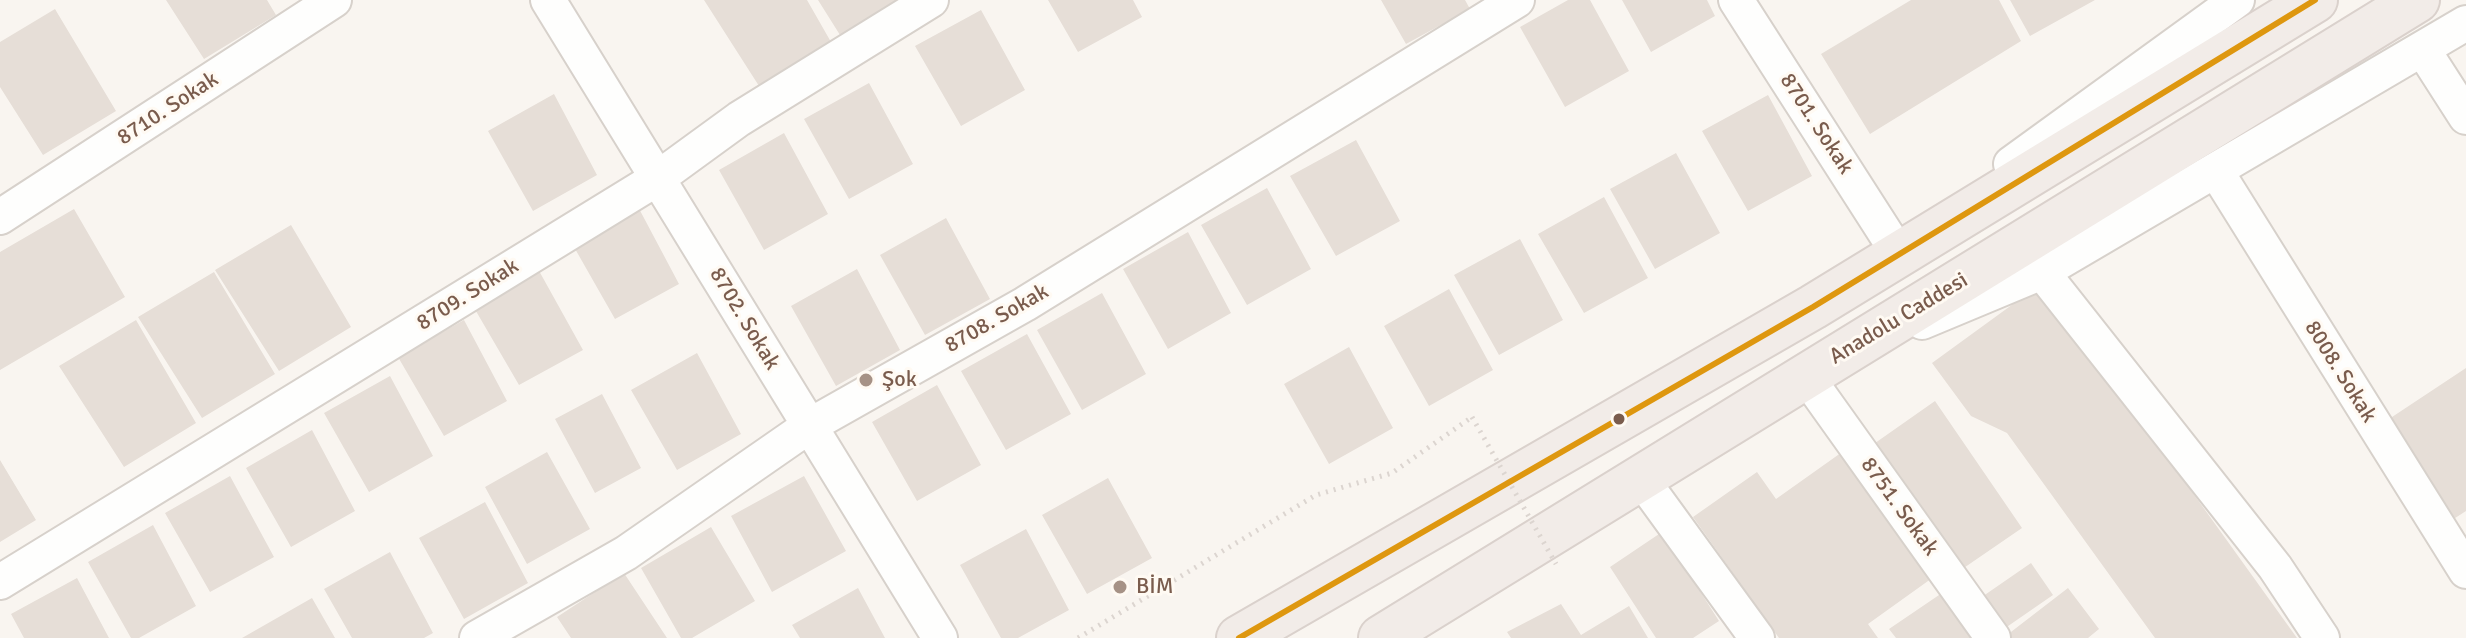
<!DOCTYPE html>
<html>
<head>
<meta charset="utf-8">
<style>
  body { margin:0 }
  canvas { display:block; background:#f9f5f0 }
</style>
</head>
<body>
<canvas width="2466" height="638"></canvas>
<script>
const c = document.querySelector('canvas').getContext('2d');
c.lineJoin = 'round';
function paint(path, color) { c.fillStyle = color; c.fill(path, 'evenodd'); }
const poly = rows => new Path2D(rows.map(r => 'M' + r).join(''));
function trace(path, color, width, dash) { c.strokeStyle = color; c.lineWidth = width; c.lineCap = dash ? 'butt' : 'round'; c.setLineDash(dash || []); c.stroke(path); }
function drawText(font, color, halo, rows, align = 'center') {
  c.font = font + ' Signika,sans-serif'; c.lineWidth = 6; c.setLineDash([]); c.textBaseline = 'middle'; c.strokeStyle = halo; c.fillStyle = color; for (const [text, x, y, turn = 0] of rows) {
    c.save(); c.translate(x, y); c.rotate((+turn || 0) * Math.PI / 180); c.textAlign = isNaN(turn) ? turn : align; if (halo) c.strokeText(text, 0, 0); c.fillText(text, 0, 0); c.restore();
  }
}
paint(poly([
  [166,0,267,0,276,15,204,59],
  [704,0,807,0,831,42,759,86],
  [818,0,897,0,840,35],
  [1048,0,1133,0,1142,17,1078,52],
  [1381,0,1465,0,1470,9,1406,44],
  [1568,0,1590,0,1629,71,1565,107,1520,27],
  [1622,0,1707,0,1715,16,1651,52],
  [1911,0,1999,0,2021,41,1870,134,1821,54],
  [2010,0,2095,0,2030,36],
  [55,9,116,111,43,155,0,87,0,42],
  [981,10,1025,90,961,126,915,46],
  [869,83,913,164,849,199,804,119],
  [554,94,597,175,533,211,488,131],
  [1768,95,1812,176,1748,211,1702,131],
  [784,133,828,214,764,250,719,170],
  [1356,140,1400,221,1336,256,1290,176],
  [1676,153,1720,233,1655,269,1610,189],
  [1267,188,1311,269,1247,305,1201,225],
  [1604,197,1648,278,1584,313,1538,234],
  [636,203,679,284,615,319,570,240],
  [74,209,125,297,0,370,0,252],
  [946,218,990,299,925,335,880,255],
  [291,225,351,327,279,371,215,270],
  [1188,232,1231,313,1168,349,1123,269],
  [1520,239,1563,320,1499,355,1454,275],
  [538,269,583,350,519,385,473,306],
  [857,269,900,350,836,386,791,306],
  [214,272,275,374,202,418,138,317],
  [2042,283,2297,638,2155,638,2007,433,1971,416,1932,363],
  [1449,289,1493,370,1429,406,1384,326],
  [1102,293,1146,374,1082,410,1037,330],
  [136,320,196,423,124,467,59,366],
  [464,320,507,401,444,436,398,357],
  [1027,334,1071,414,1006,450,961,371],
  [1349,347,1393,428,1329,464,1284,384],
  [697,353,741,434,677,470,631,390],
  [2466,368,2466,511,2452,520,2386,421],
  [390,376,433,456,369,492,324,413],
  [937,385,981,465,917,501,872,422],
  [602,394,641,468,595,493,555,419],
  [1935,401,2022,528,1955,574,1868,448],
  [312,430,355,511,291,547,246,468],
  [1845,450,1935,576,1868,624,1878,638,1779,638,1693,517,1757,472,1776,499],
  [547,452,590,529,527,564,485,487],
  [0,460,36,520,0,542],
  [230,476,274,557,210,592,165,513],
  [804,476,846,551,772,592,731,516],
  [1108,478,1152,558,1087,594,1042,515],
  [485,502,528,583,464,619,419,538],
  [153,525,196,606,139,638,131,638,88,562],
  [711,527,755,601,692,638,681,638,641,568],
  [1026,529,1069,610,1018,638,1001,638,960,565],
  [1662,532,1719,621,1693,638,1656,638,1610,567],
  [390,552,433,633,424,638,352,638,324,589],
  [2031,563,2053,595,1998,633,1976,601],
  [624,573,667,638,571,638,557,617],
  [77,578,109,638,24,638,11,614],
  [858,588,885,638,800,638,792,625],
  [2068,588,2099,629,2088,638,2010,638,2007,635],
  [1942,593,1973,638,1896,638,1889,629],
  [312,598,335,638,242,638],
  [1561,604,1581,635,1629,606,1648,638,1511,638,1507,632]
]), '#e6ded7');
const minor = poly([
  [548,0,940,638],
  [1736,0,1895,248],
  [2423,50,2466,117],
  [2011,164,2237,0],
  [2216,171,2466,571],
  [0,217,334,0],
  [2042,272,2275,567,2322,638],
  [1922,322,2042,272,2466,23],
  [1806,376,1993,638],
  [1642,480,1757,638],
  [0,582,658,178,739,119,931,0],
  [477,638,626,553,809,426,1025,304,1517,0]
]);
const trunk = poly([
  [1239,638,1813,307,2315,0],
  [1381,638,2417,0]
]);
trace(minor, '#d7d1cb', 38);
trace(trunk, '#dad1cc', 48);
trace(poly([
  [1078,638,1316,495,1392,473,1472,417]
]), '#dcd5d0', 5, [2, 6]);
trace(minor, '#fefefd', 34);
trace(trunk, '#f2ece8', 44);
trace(poly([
  [1472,417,1556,564]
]), '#dcd5d0', 5, [2, 6]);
trace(poly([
  [1239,638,1813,307,2315,0]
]), '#de970f', 6);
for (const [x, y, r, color] of [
  [866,380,8,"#a69286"],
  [1619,419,7,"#7a5c4d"],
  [1120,587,8,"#a69286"]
]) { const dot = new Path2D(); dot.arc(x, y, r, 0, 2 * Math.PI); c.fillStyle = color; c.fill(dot); trace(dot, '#fffaf3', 3); }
drawText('22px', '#7a5c4d', '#fffaf3', [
  ["8710. Sokak",168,109,-33],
  ["8701. Sokak",1816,124,57],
  ["8709. Sokak",468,295,-32],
  ["8702. Sokak",744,319,59],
  ["8708. Sokak",997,319,-30],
  ["Anadolu Caddesi",1899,319,-31],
  ["8008. Sokak",2340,372,58],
  ["8751. Sokak",1899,507,54]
]);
drawText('22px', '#7a5c4d', '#fffaf3', [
  ["Şok",882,380],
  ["BİM",1136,587]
], 'left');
</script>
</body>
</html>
